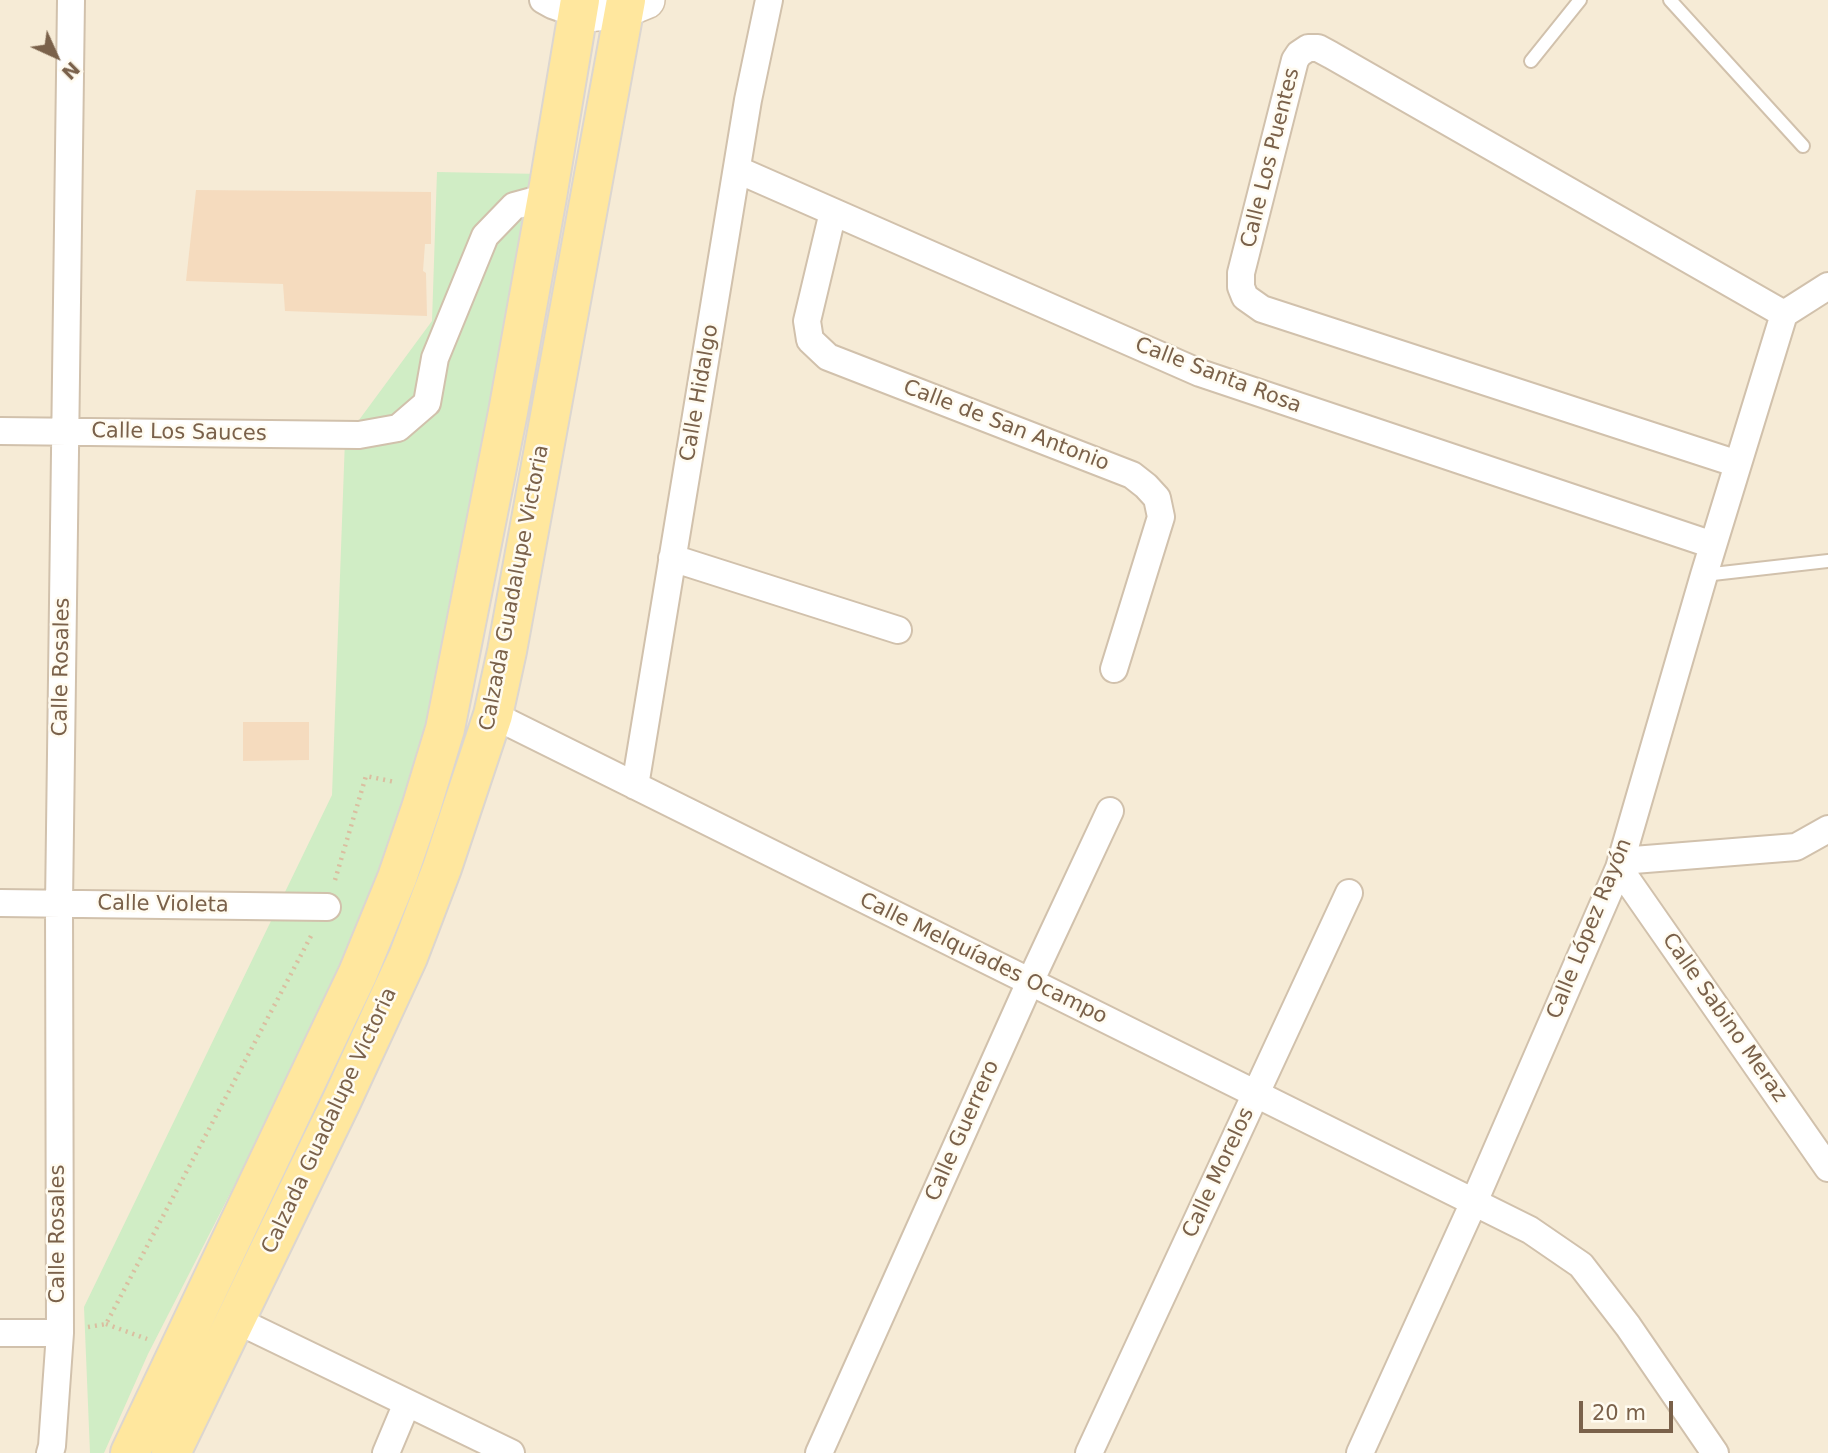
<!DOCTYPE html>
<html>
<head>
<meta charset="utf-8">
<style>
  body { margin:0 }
  #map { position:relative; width:1828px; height:1453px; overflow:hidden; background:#fef8e8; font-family:"DejaVu Sans",sans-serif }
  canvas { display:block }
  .north { position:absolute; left:21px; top:21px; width:70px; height:70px; -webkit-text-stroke:5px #fffbf0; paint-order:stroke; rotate:135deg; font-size:19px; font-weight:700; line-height:28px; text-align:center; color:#7a614a }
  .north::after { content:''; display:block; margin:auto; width:24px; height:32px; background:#7a614a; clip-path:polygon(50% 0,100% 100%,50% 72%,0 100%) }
  .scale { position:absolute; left:1579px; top:1401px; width:94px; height:32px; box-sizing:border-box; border:4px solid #7a614a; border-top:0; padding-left:9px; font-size:21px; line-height:24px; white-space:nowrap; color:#7a614a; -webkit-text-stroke:5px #fffbf0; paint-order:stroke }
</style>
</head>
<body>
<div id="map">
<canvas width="1828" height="1453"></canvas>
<div class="north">N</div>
<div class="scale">20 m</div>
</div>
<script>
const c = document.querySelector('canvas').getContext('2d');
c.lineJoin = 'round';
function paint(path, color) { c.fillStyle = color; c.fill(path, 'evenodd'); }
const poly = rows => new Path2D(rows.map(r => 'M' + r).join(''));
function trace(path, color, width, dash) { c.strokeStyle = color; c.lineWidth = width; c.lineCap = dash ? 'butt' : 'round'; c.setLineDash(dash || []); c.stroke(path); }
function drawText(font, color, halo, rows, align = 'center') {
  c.font = font + ' "DejaVu Sans",sans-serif'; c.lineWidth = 5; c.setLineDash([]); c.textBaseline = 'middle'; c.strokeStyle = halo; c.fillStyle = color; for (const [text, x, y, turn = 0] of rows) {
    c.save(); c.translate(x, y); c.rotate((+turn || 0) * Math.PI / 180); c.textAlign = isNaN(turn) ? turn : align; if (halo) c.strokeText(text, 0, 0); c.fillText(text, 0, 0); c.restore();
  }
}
paint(poly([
  [0,0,1828,0,1828,1453,0,1453]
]), '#f6ebd6');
paint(poly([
  [437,172,542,174,403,856,148,1354,104,1453,90,1453,84,1307,332,795,345,439,432,321]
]), '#d0edc5');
paint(poly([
  [196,190,431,192,431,244,425,244,423,271,426,273,427,316,285,311,283,284,186,281],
  [243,722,309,722,309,760,243,761]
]), '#f5dbbe');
const lane = poly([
  [1670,0,1803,146],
  [1531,61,1580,0],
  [1704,575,1828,561]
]);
const street = poly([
  [543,0,552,5,578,14],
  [738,170,1200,373,1713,545],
  [833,212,807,321,810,340,828,357,1132,475,1146,486,1157,498,1161,517,1114,669],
  [0,431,359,435,398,428,427,403,435,358,485,236,514,206,547,197],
  [1738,464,1262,309,1245,297,1241,287,1241,273,1295,60,1299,54,1308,48,1318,48,1331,55,1784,314],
  [672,558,898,630],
  [493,715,1530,1230,1581,1265,1628,1326,1715,1453],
  [635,786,748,100,769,0],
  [1621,861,1796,847,1828,829],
  [1619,868,1828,1168],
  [0,903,327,907],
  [236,1320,511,1453],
  [0,1333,60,1333],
  [50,1453,52,1446,60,1333,59,904,71,0],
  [386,1453,407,1403],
  [819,1453,1030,982,1110,811],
  [1089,1453,1349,893],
  [1360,1453,1474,1202,1619,868,1704,575,1784,314,1828,286]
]);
const secondary = poly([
  [578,14,624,9,646,0]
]);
const primary = poly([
  [130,1453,358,973,397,878,421,808,445,729,461,649,508,412,547,197,580,0],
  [171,1453,342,1100,408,957,442,868,493,715,507,651,626,0]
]);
trace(lane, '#d1c1ac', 16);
trace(street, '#d1c1ac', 30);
trace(secondary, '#d4c2aa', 40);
trace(primary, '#dcd6d0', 42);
trace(poly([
  [335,880,366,776,395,782],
  [106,1324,147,1339],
  [88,1327,106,1324,311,936]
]), '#dabea0', 4.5, [2, 5]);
trace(lane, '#fff', 12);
trace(street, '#fff', 26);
trace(secondary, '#fff', 37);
trace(primary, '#ffe79e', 38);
drawText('21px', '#7a614a', '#fffbf0', [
  ["Calle Los Puentes",1271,158,-76],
  ["Calle Santa Rosa",1218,376,21],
  ["Calle Hidalgo",700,393,-80],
  ["Calle de San Antonio",1006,426,21],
  ["Calle Los Sauces",179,433,1],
  ["Calzada Guadalupe Victoria",515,588,-79],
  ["Calle Rosales",62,667,-89],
  ["Calle Violeta",163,905,1],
  ["Calle López Rayón",1590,929,-68],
  ["Calle Melquíades Ocampo",983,959,26],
  ["Calle Sabino Meraz",1724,1018,55],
  ["Calzada Guadalupe Victoria",330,1121,-65],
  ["Calle Guerrero",963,1131,-66],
  ["Calle Morelos",1219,1173,-65],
  ["Calle Rosales",59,1234,-90]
]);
</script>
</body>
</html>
